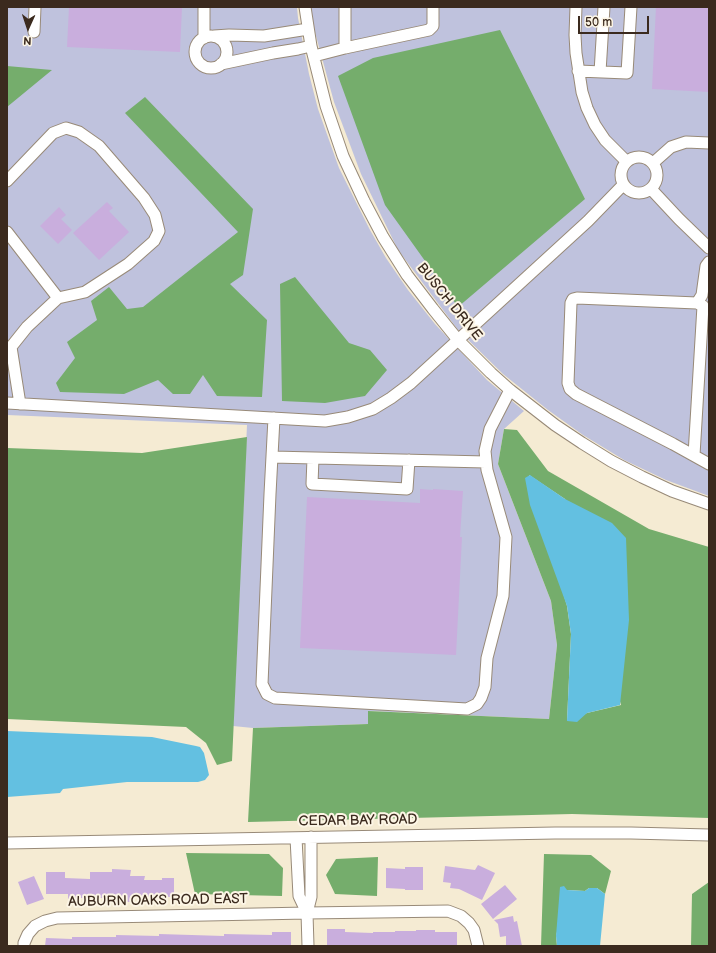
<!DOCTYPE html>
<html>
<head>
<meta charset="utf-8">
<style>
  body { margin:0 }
  #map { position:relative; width:716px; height:953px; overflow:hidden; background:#f5ebd3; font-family:"Balsamiq Sans",sans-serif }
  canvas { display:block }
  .frame { position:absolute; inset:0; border:8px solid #3b2a1e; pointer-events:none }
  .north { position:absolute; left:8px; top:8px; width:40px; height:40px; -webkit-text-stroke:3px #fcf5e5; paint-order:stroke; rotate:183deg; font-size:11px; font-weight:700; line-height:16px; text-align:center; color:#3b2a1e }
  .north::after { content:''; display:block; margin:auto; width:14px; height:18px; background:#3b2a1e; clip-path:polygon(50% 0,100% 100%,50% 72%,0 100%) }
  .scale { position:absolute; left:578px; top:16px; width:71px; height:18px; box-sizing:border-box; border:2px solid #3b2a1e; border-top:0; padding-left:5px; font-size:12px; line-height:14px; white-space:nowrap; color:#3b2a1e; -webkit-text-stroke:3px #fcf5e5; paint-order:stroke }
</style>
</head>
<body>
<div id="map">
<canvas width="716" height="953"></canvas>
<div class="frame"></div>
<div class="north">N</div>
<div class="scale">50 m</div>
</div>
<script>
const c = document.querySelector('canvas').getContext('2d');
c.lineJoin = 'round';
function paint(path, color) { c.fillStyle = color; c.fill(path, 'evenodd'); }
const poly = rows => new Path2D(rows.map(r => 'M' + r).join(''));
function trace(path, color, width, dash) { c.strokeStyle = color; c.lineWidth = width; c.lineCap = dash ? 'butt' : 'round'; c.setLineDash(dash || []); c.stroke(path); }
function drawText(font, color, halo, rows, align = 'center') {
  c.font = font + ' "Balsamiq Sans",sans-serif'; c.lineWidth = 4; c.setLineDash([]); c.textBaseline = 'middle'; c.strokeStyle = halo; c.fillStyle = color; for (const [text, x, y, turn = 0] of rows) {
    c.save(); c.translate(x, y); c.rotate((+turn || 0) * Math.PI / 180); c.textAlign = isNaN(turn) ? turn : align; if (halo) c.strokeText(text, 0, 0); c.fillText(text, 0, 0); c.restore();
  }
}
paint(poly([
  [7,7,297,7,298,18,309,74,318,109,339,168,370,230,386,258,408,290,435,324,487,380,524,411,504,429,498,464,551,601,557,645,549,719,369,711,368,724,253,728,233,726,247,425,7,415],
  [311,7,709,7,709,496,666,480,624,460,583,435,548,410,503,374,458,330,398,250,361,174,334,102,313,25]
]), '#bfc2dd');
paint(poly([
  [500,30,585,199,458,307,385,205,338,76,373,58],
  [7,66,52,70,7,107],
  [145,97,253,209,243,275,230,284,267,320,262,397,217,396,203,375,190,394,173,394,158,380,124,394,60,392,56,383,75,358,67,342,97,320,91,301,109,287,127,309,143,307,238,232,125,113],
  [295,277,349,343,370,350,387,370,365,396,325,403,282,401,280,284],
  [504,429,517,430,548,471,649,529,709,547,709,818,572,814,248,822,253,728,368,724,368,711,549,719,557,645,551,601,498,464],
  [529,475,565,499,621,705,587,713,567,721,571,634,567,606],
  [247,437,232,761,217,765,206,743,186,727,7,719,7,448,142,453],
  [186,853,269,854,283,868,282,896,195,894],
  [544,854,591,855,611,871,605,894,597,888,589,888,585,891,567,890,556,936,557,946,541,946],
  [378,857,377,896,335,894,326,875,336,859],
  [709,882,709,946,691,946,692,894]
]), '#75ad6c');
paint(poly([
  [530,475,565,499,612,523,626,538,629,620,620,705,587,713,577,722,567,721,571,634,567,606,530,505,525,478],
  [7,731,152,737,196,746,200,747,204,753,209,775,205,780,198,782,127,782,63,789,60,793,7,797],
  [564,886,567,890,585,891,589,888,597,888,605,894,600,946,557,946,556,936,560,887]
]), '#63c0e1');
paint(poly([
  [69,7,182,7,180,52,67,47],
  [656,7,709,7,709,92,652,89],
  [107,202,113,208,109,211,129,232,99,260,73,233],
  [59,207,66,215,61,219,72,230,58,244,40,226],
  [420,489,433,490,433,489,463,491,460,537,462,537,456,655,300,648,307,497,420,503],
  [478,865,495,873,482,900,459,889,450,888,451,883,443,882,445,866,475,870],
  [405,867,423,867,423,890,405,890,405,889,386,888,386,868,405,869],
  [112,869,131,870,130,876,145,876,144,880,162,880,162,878,174,878,174,897,130,897,130,902,111,901,111,898,79,898,79,900,68,899,68,894,46,894,46,872,65,872,65,878,90,879,90,872,112,872],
  [34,876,44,899,27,905,18,882],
  [505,885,517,899,493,919,481,904],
  [513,916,514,922,517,921,522,946,506,946,506,936,500,937,498,924,494,920],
  [327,929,345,929,345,932,373,933,373,932,395,932,395,931,416,931,416,930,435,930,435,932,457,932,457,946,327,946],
  [272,932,291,932,291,946,45,946,46,938,72,939,72,937,116,937,116,935,159,936,159,934,224,936,224,934,272,935]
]), '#c9aedd');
const minor = poly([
  [305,7,311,46,326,106,343,156,364,201,383,237,407,275,433,309,458,340,491,373,510,390,555,425,582,443,611,461,642,477,672,491,709,504],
  [576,7,575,35,576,53,582,92,587,108,595,125,605,140,626,161],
  [34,32,35,7],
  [214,36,229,35,264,36,308,29],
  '195 52a16 16 0 1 1 32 0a16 16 0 1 1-32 0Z',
  [204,38,204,7],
  [345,48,345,7],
  [314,56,345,48,429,30,433,26,433,7],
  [221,64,273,53,298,49,311,46],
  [578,71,627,73,631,7],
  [600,72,604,7],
  '621 175a18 18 0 1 1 36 0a18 18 0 1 1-36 0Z',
  [653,163,671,147,686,142,709,143],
  [7,181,53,133,66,128,79,132,99,146,144,198,155,215,159,231,154,241,128,264,85,292,58,298,27,327,11,347,20,404],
  [651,189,679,219,709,248],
  [7,232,58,298],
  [697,303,702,295,706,266,709,262],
  [7,403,325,421,348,417,373,409,391,398,411,383,588,221,623,185],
  [274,418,270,494,262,684,267,694,275,698,467,709,477,704,481,698,485,687,487,658,503,596,506,537,487,470,485,451,490,429,510,390],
  [694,455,703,306,697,303,577,298,573,299,571,303,568,383,570,389,576,394,673,444,709,464],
  [272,457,486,462],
  [313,458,312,484,407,489,409,460],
  [296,838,299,896,307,913,311,897,311,837],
  [7,843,555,833,631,833,709,835],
  [307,913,308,946],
  [24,946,24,943,28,934,35,926,45,921,57,918,307,913,448,911,461,916,469,923,474,930,478,946]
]);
trace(minor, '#988a78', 13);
trace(minor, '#fff', 11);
drawText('14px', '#3b2a1e', '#fcf5e5', [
  ["BUSCH DRIVE",449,302,51],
  ["CEDAR BAY ROAD",358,821,-1],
  ["AUBURN OAKS ROAD EAST",158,901,-1]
]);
</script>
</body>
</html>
